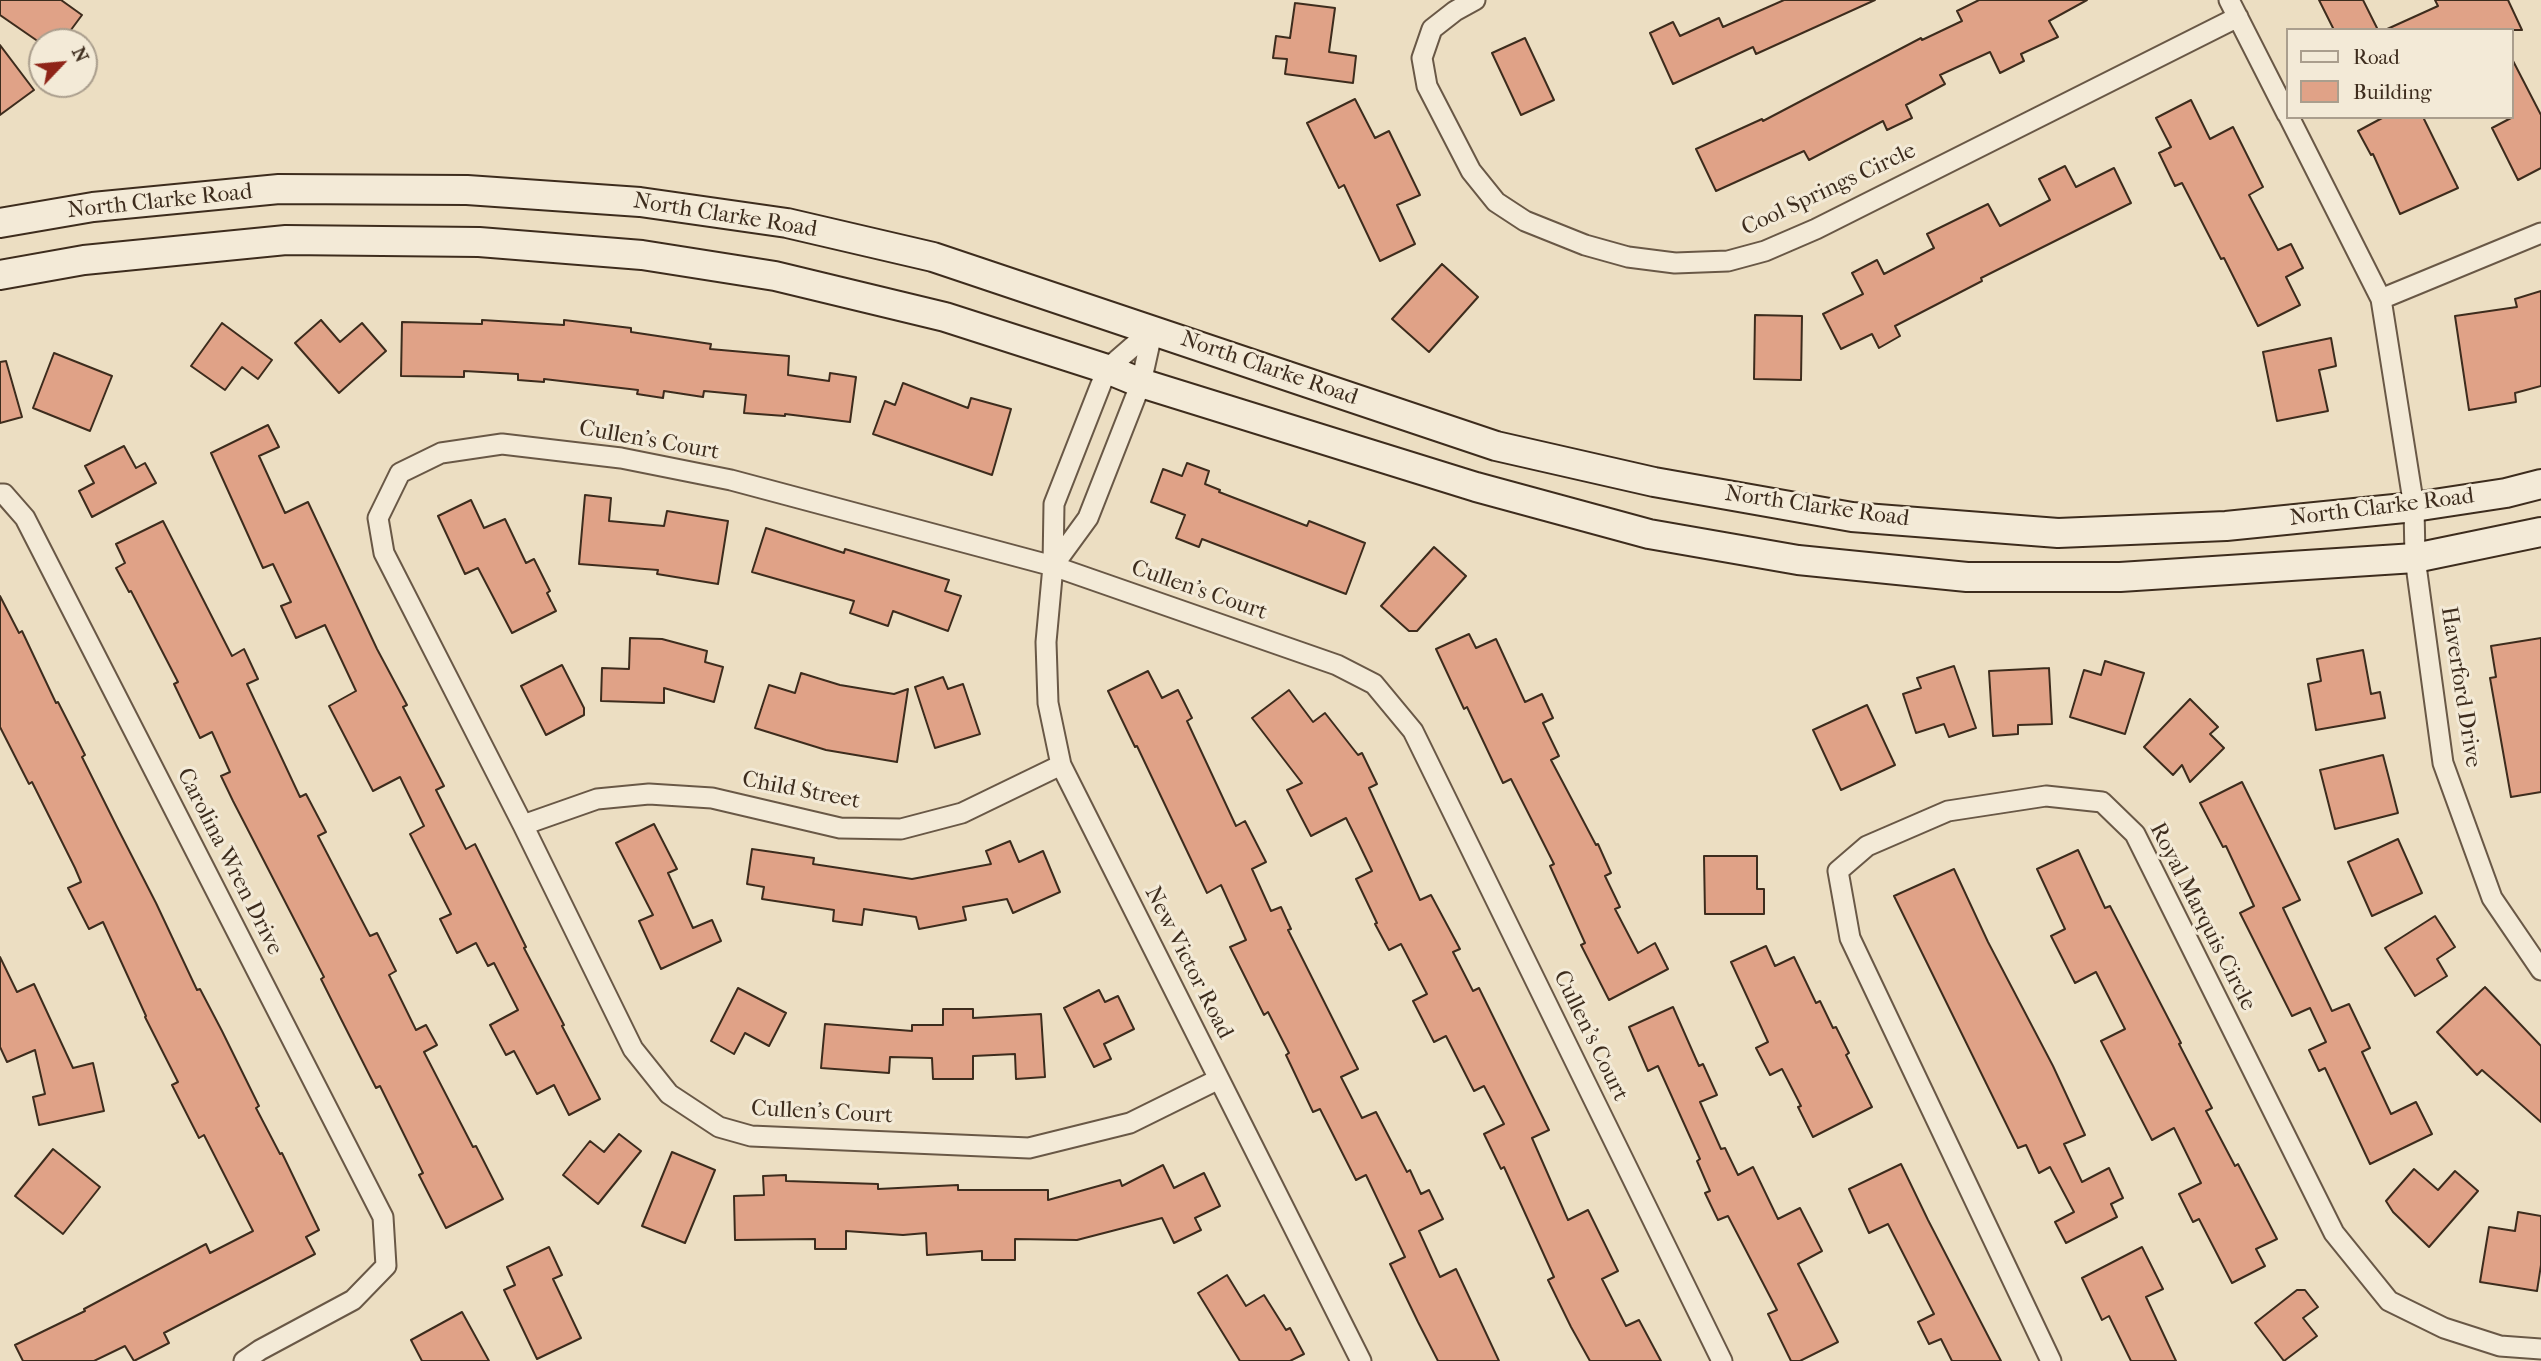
<!DOCTYPE html>
<html>
<head>
<meta charset="utf-8">
<style>
  body { margin:0 }
  #map { position:relative; width:2541px; height:1361px; overflow:hidden; background:#ecdec2; font-family:"IM FELL French Canon",serif }
  canvas { display:block }
  .legend { position:absolute; left:2286px; top:28px; width:228px; height:91px; box-sizing:border-box; background:#f3ead7; border:2px solid #aa9e8d; margin:0; padding:9px 12px; list-style:none; font-size:21px; color:#3d2c1d }
  .legend li { display:flex; align-items:center; gap:14px; height:35px }
  .legend b { width:35px; border:2px solid #aa9e8d }
  .north { position:absolute; left:28px; top:28px; width:70px; height:70px; box-sizing:border-box; background:#f3ead7; border:2px solid #aa9e8d; border-radius:50%; rotate:64deg; font-size:19px; font-weight:700; line-height:28px; text-align:center; color:#3d2c1d }
  .north::after { content:''; display:block; margin:auto; width:24px; height:32px; background:#8f2418; clip-path:polygon(50% 0,100% 100%,50% 72%,0 100%) }
</style>
</head>
<body>
<div id="map">
<canvas width="2541" height="1361"></canvas>
<ul class="legend">
<li><b style="height:9px;background:#f3ead7"></b>Road</li>
<li><b style="height:19px;background:#e0a287"></b>Building</li>
</ul>
<div class="north">N</div>
</div>
<script>
const c = document.querySelector('canvas').getContext('2d');
c.lineJoin = 'round';
function paint(path, color) { c.fillStyle = color; c.fill(path, 'evenodd'); }
const poly = rows => new Path2D(rows.map(r => 'M' + r).join(''));
function trace(path, color, width, dash) { c.strokeStyle = color; c.lineWidth = width; c.lineCap = dash ? 'butt' : 'round'; c.setLineDash(dash || []); c.stroke(path); }
function drawText(font, color, halo, rows, align = 'center') {
  c.font = font + ' "IM FELL French Canon",serif'; c.lineWidth = 6; c.setLineDash([]); c.textBaseline = 'middle'; c.strokeStyle = halo; c.fillStyle = color; for (const [text, x, y, turn = 0] of rows) {
    c.save(); c.translate(x, y); c.rotate((+turn || 0) * Math.PI / 180); c.textAlign = isNaN(turn) ? turn : align; if (halo) c.strokeText(text, 0, 0); c.fillText(text, 0, 0); c.restore();
  }
}
const building = poly([
  [0,0,61,0,82,15,62,42,39,42,0,15,0,0],
  [1784,0,1875,0,1756,54,1753,47,1673,84,1650,33,1673,22,1680,36,1719,18,1723,27,1784,0],
  [1979,0,2087,0,2049,21,2058,37,2021,54,2024,61,2000,73,1990,52,1940,75,1945,84,1906,105,1912,118,1887,130,1883,121,1809,160,1804,151,1716,191,1696,149,1762,119,1763,121,1921,38,1922,40,1962,21,1957,11,1979,0],
  [2319,0,2363,0,2378,30,2334,30,2319,0],
  [2435,0,2508,0,2522,30,2385,30,2438,6,2435,0],
  [1295,3,1335,8,1329,52,1356,56,1353,83,1285,74,1287,59,1273,58,1276,36,1290,38,1295,3],
  [1525,38,1554,100,1521,115,1492,53,1525,38],
  [0,45,34,90,0,115,0,45],
  [2511,57,2541,115,2541,168,2518,180,2492,128,2511,118,2511,57],
  [1355,99,1375,138,1389,131,1420,195,1397,205,1415,244,1380,261,1344,185,1339,188,1307,123,1355,99],
  [2191,100,2210,139,2233,127,2263,187,2249,195,2278,250,2291,244,2303,268,2286,277,2300,305,2258,326,2224,258,2221,259,2182,183,2175,186,2159,153,2171,147,2156,118,2191,100],
  [2384,117,2423,117,2458,188,2400,214,2373,154,2371,155,2358,131,2384,117],
  [2065,166,2076,187,2114,168,2131,203,1981,278,1982,281,1895,326,1900,336,1879,348,1872,334,1841,349,1823,314,1863,294,1852,273,1877,260,1884,274,1934,248,1927,234,1988,204,2000,226,2050,200,2039,179,2065,166],
  [1442,264,1478,297,1429,352,1392,319,1442,264],
  [2541,291,2541,386,2515,393,2516,402,2469,410,2455,316,2517,307,2515,299,2541,291],
  [1755,315,1802,316,1801,380,1754,379,1755,315],
  [321,320,340,342,362,323,386,351,339,393,295,343,321,320],
  [482,320,564,325,564,320,631,328,631,332,711,344,710,349,789,356,788,375,829,381,830,373,856,377,850,422,785,414,785,416,744,413,746,395,704,391,703,397,664,391,663,398,637,394,638,390,544,379,544,382,518,380,518,374,464,371,464,377,401,376,402,322,482,324,482,320],
  [222,323,272,360,258,379,242,367,225,390,191,366,222,323],
  [2331,338,2336,366,2319,370,2328,411,2277,421,2263,352,2331,338],
  [54,353,112,376,90,431,33,408,54,353],
  [6,361,22,417,0,423,0,362,6,361],
  [903,383,968,408,971,398,1011,409,992,475,873,434,885,401,895,405,903,383],
  [268,425,279,447,259,456,285,513,308,502,377,649,407,705,403,707,444,786,436,790,466,849,475,844,526,947,524,948,564,1025,562,1026,600,1099,569,1115,554,1085,537,1094,514,1051,506,1055,490,1025,518,1010,494,963,488,966,476,943,457,953,440,919,451,914,410,834,424,826,400,777,373,791,329,706,356,691,325,625,296,638,281,606,291,602,273,564,263,568,211,453,268,425],
  [124,446,136,468,145,463,156,483,92,517,79,491,94,483,85,466,124,446],
  [1187,463,1209,471,1205,484,1220,490,1219,492,1307,526,1309,521,1365,543,1346,594,1202,539,1199,547,1176,538,1185,515,1151,502,1163,469,1182,476,1187,463],
  [585,495,611,498,609,521,664,526,667,511,728,521,718,584,657,574,658,570,579,564,585,495],
  [471,500,484,528,505,519,526,563,534,559,550,591,547,593,556,611,512,633,478,568,465,574,438,516,471,500],
  [163,521,232,656,244,649,258,679,247,684,300,797,306,794,326,832,318,836,370,936,377,933,396,971,389,975,416,1030,426,1025,437,1045,424,1052,473,1147,476,1146,503,1199,446,1228,419,1175,423,1173,380,1086,376,1088,341,1019,321,979,324,977,233,801,221,776,230,772,212,732,200,738,174,684,178,682,131,591,129,592,116,568,125,563,116,544,163,521],
  [766,528,844,553,845,549,949,580,945,591,961,596,948,631,893,611,888,626,850,613,854,601,752,572,766,528],
  [1434,547,1466,576,1417,631,1409,631,1381,606,1434,547],
  [0,596,19,633,22,631,56,703,58,702,85,755,82,757,117,827,156,903,197,990,200,989,222,1031,259,1106,256,1108,280,1154,282,1153,319,1230,306,1237,315,1254,164,1333,169,1343,134,1361,125,1346,94,1361,23,1361,15,1345,85,1311,84,1309,206,1244,210,1253,253,1231,204,1135,199,1138,172,1085,178,1082,145,1017,146,1016,103,922,89,929,68,888,81,882,75,868,32,782,29,784,0,727,0,596],
  [1469,634,1476,648,1496,639,1525,702,1542,694,1553,718,1543,723,1559,756,1551,760,1596,845,1598,844,1611,873,1605,876,1620,907,1615,909,1638,953,1655,943,1668,969,1609,1000,1581,945,1585,943,1550,866,1554,864,1511,779,1503,783,1467,707,1464,709,1436,649,1469,634],
  [630,638,662,639,707,651,705,662,723,667,714,702,664,688,664,703,601,701,602,668,629,669,630,638],
  [2541,638,2541,792,2511,797,2490,678,2496,677,2491,646,2541,638],
  [2363,650,2371,694,2380,692,2385,718,2316,730,2308,684,2321,681,2317,659,2363,650],
  [2105,661,2144,673,2125,734,2070,717,2084,670,2101,675,2105,661],
  [562,665,584,708,584,715,546,735,521,686,562,665],
  [1954,666,1976,728,1949,737,1944,724,1916,733,1903,694,1921,688,1917,678,1954,666],
  [2049,668,2052,724,2018,725,2018,734,1993,736,1989,671,2049,668],
  [1148,671,1162,698,1178,690,1192,718,1187,721,1236,826,1245,821,1266,862,1252,869,1271,911,1281,907,1291,929,1288,930,1358,1069,1341,1077,1362,1118,1376,1112,1407,1172,1410,1170,1421,1194,1429,1190,1443,1219,1419,1231,1440,1277,1456,1269,1499,1361,1438,1361,1418,1322,1390,1264,1405,1257,1366,1175,1356,1180,1320,1109,1313,1112,1286,1055,1289,1053,1268,1012,1264,1015,1230,947,1246,940,1221,885,1207,893,1137,746,1135,747,1108,691,1148,671],
  [801,673,840,685,894,694,908,689,897,762,826,750,755,728,769,685,795,693,801,673],
  [943,677,948,689,963,684,980,734,935,748,915,687,943,677],
  [1289,690,1313,722,1325,713,1358,755,1362,753,1377,784,1369,788,1420,900,1431,895,1460,949,1453,952,1473,991,1479,988,1549,1130,1532,1138,1568,1220,1588,1210,1618,1271,1602,1279,1626,1326,1639,1320,1661,1361,1590,1361,1571,1327,1548,1280,1554,1277,1504,1167,1501,1169,1484,1134,1504,1124,1484,1086,1474,1091,1446,1036,1434,1042,1413,1001,1427,994,1401,944,1389,950,1375,924,1377,923,1356,879,1372,871,1358,842,1346,818,1311,836,1287,790,1302,783,1252,718,1289,690],
  [2190,699,2218,727,2210,734,2224,748,2190,782,2182,765,2173,775,2144,747,2190,699],
  [1867,705,1895,765,1841,790,1813,730,1867,705],
  [2383,755,2398,813,2335,829,2320,770,2383,755],
  [2242,782,2300,900,2283,908,2332,1011,2349,1004,2370,1048,2362,1052,2391,1114,2416,1102,2432,1134,2370,1164,2325,1068,2319,1071,2309,1050,2326,1042,2310,1008,2292,1016,2240,913,2254,906,2226,846,2223,847,2200,803,2242,782],
  [654,824,677,869,668,873,693,928,712,920,721,941,661,969,639,921,653,915,616,843,654,824],
  [2398,839,2422,893,2372,916,2348,862,2398,839],
  [1010,841,1019,862,1043,851,1060,892,1013,913,1007,899,963,907,966,920,919,929,916,917,864,909,862,925,833,921,834,910,762,899,764,887,747,884,752,849,814,858,813,864,912,879,991,864,986,851,1010,841],
  [2078,850,2105,908,2110,906,2181,1043,2179,1044,2212,1108,2206,1111,2235,1166,2238,1164,2277,1239,2256,1249,2265,1266,2232,1283,2199,1219,2193,1222,2179,1194,2201,1183,2174,1128,2152,1140,2101,1041,2125,1029,2096,972,2075,983,2051,936,2065,929,2037,869,2078,850],
  [1704,856,1757,856,1757,889,1764,889,1764,914,1705,914,1704,856],
  [1954,869,1988,942,2053,1066,2085,1135,2064,1144,2082,1182,2109,1168,2123,1198,2111,1204,2117,1217,2066,1243,2055,1222,2074,1212,2050,1167,2039,1173,2026,1145,2018,1148,1894,896,1954,869],
  [2435,916,2455,947,2437,959,2447,976,2415,996,2385,948,2435,916],
  [1766,946,1775,966,1794,957,1816,1003,1820,1001,1833,1028,1836,1027,1849,1053,1846,1055,1872,1107,1813,1137,1798,1107,1801,1106,1782,1069,1770,1075,1756,1048,1768,1042,1731,962,1766,946],
  [0,957,17,992,34,984,73,1068,93,1063,104,1111,39,1125,33,1097,45,1094,35,1050,7,1062,0,1047,0,957],
  [2485,987,2541,1046,2541,1122,2482,1070,2477,1075,2437,1032,2485,987],
  [738,988,786,1013,769,1046,745,1033,734,1054,711,1041,738,988],
  [1099,990,1105,1002,1118,996,1134,1029,1104,1044,1111,1059,1094,1067,1064,1008,1099,990],
  [1673,1007,1699,1066,1703,1064,1717,1095,1700,1102,1721,1149,1725,1148,1738,1175,1753,1167,1778,1219,1800,1208,1822,1251,1798,1264,1838,1342,1800,1361,1791,1361,1768,1314,1777,1310,1728,1216,1718,1220,1705,1193,1710,1191,1697,1161,1700,1159,1658,1066,1648,1071,1629,1027,1673,1007],
  [943,1009,973,1009,973,1018,1041,1014,1045,1077,1016,1079,1015,1054,973,1056,973,1079,933,1079,932,1058,890,1057,889,1073,821,1068,825,1024,912,1031,912,1025,943,1025,943,1009],
  [619,1134,641,1151,598,1204,563,1175,590,1141,604,1152,619,1134],
  [53,1149,100,1187,63,1234,15,1196,53,1149],
  [672,1152,715,1170,685,1243,642,1226,672,1152],
  [1901,1164,1928,1220,2001,1361,1952,1361,1941,1339,1929,1344,1918,1322,1934,1314,1888,1224,1869,1233,1849,1189,1901,1164],
  [1163,1165,1174,1188,1204,1173,1220,1206,1195,1218,1201,1230,1174,1243,1162,1218,1077,1240,1015,1239,1015,1260,982,1260,982,1251,927,1255,926,1233,903,1235,846,1231,846,1249,815,1249,815,1239,735,1240,734,1196,764,1195,763,1176,786,1175,786,1181,878,1184,878,1189,958,1185,958,1190,1048,1190,1048,1200,1120,1180,1122,1186,1163,1165],
  [2414,1169,2438,1190,2455,1171,2478,1191,2429,1247,2393,1212,2386,1201,2414,1169],
  [2518,1212,2541,1216,2541,1265,2537,1291,2480,1282,2489,1227,2515,1231,2518,1212],
  [549,1247,562,1275,553,1279,581,1338,537,1359,504,1290,515,1285,507,1267,549,1247],
  [2142,1247,2163,1289,2146,1297,2176,1361,2131,1361,2109,1316,2102,1320,2082,1278,2142,1247],
  [1227,1275,1246,1306,1264,1295,1286,1330,1290,1328,1304,1354,1290,1361,1240,1361,1198,1293,1227,1275],
  [2297,1290,2305,1290,2318,1307,2303,1318,2317,1336,2284,1361,2255,1323,2297,1290],
  [462,1312,489,1361,422,1361,411,1340,462,1312]
]);
paint(building, '#e0a287');
trace(building, '#3d2c1d', 2);
const street = poly([
  [1475,0,1455,11,1432,29,1422,58,1427,86,1471,171,1496,202,1525,221,1585,245,1628,257,1675,263,1728,261,1765,251,1816,229,2238,17],
  [2229,0,2287,114],
  [2289,117,2381,299,2414,507,2415,558,2443,763,2492,898,2541,970],
  [2381,299,2541,233],
  [1153,329,1107,369,1054,504,1053,566,1046,642,1048,703,1061,765,1361,1361],
  [0,494,4,494,25,518,383,1217,386,1266,353,1300,260,1350,244,1361],
  [1053,566,1088,518,1141,383,1153,329],
  [523,825,597,799,649,794,712,798,840,828,901,829,962,813,1061,765],
  [1219,1079,1130,1123,1029,1148,751,1136,719,1127,669,1094,633,1049,523,825,384,553,378,518,400,473,441,453,502,444,621,458,731,480,1053,566,1337,665,1374,684,1413,731,1722,1361],
  [2051,1361,1850,938,1838,871,1867,846,1948,811,2046,796,2102,802,2135,834,2334,1233,2389,1301,2444,1328,2500,1346,2541,1349]
]);
const secondary = poly([
  [0,223,93,207,279,189,467,190,640,202,787,223,933,257,1496,446,1654,482,1852,517,2058,533,2226,526,2414,507,2506,493,2541,484],
  [0,275,84,260,286,240,479,242,642,255,775,276,945,317,1107,369,1141,383,1476,487,1649,534,1798,560,1967,577,2120,577,2415,558,2541,532]
]);
trace(street, '#695846', 23);
trace(secondary, '#3d2c1d', 32);
trace(street, '#f3ead7', 19);
trace(secondary, '#f3ead7', 28);
drawText('23px', '#3d2c1d', '#f3ead7', [
  ["Cool Springs Circle",1829,190,-25],
  ["North Clarke Road",160,202,-6],
  ["North Clarke Road",725,216,9],
  ["North Clarke Road",1269,369,19],
  ["Cullen's Court",649,441,10],
  ["North Clarke Road",1817,507,8],
  ["North Clarke Road",2382,508,-7],
  ["Cullen's Court",1199,591,19],
  ["Haverford Drive",2460,687,81],
  ["Child Street",801,791,11],
  ["Carolina Wren Drive",229,862,63],
  ["Royal Marquis Circle",2202,917,63],
  ["New Victor Road",1188,963,63],
  ["Cullen's Court",1590,1036,64],
  ["Cullen's Court",822,1113,3]
]);
</script>
</body>
</html>
